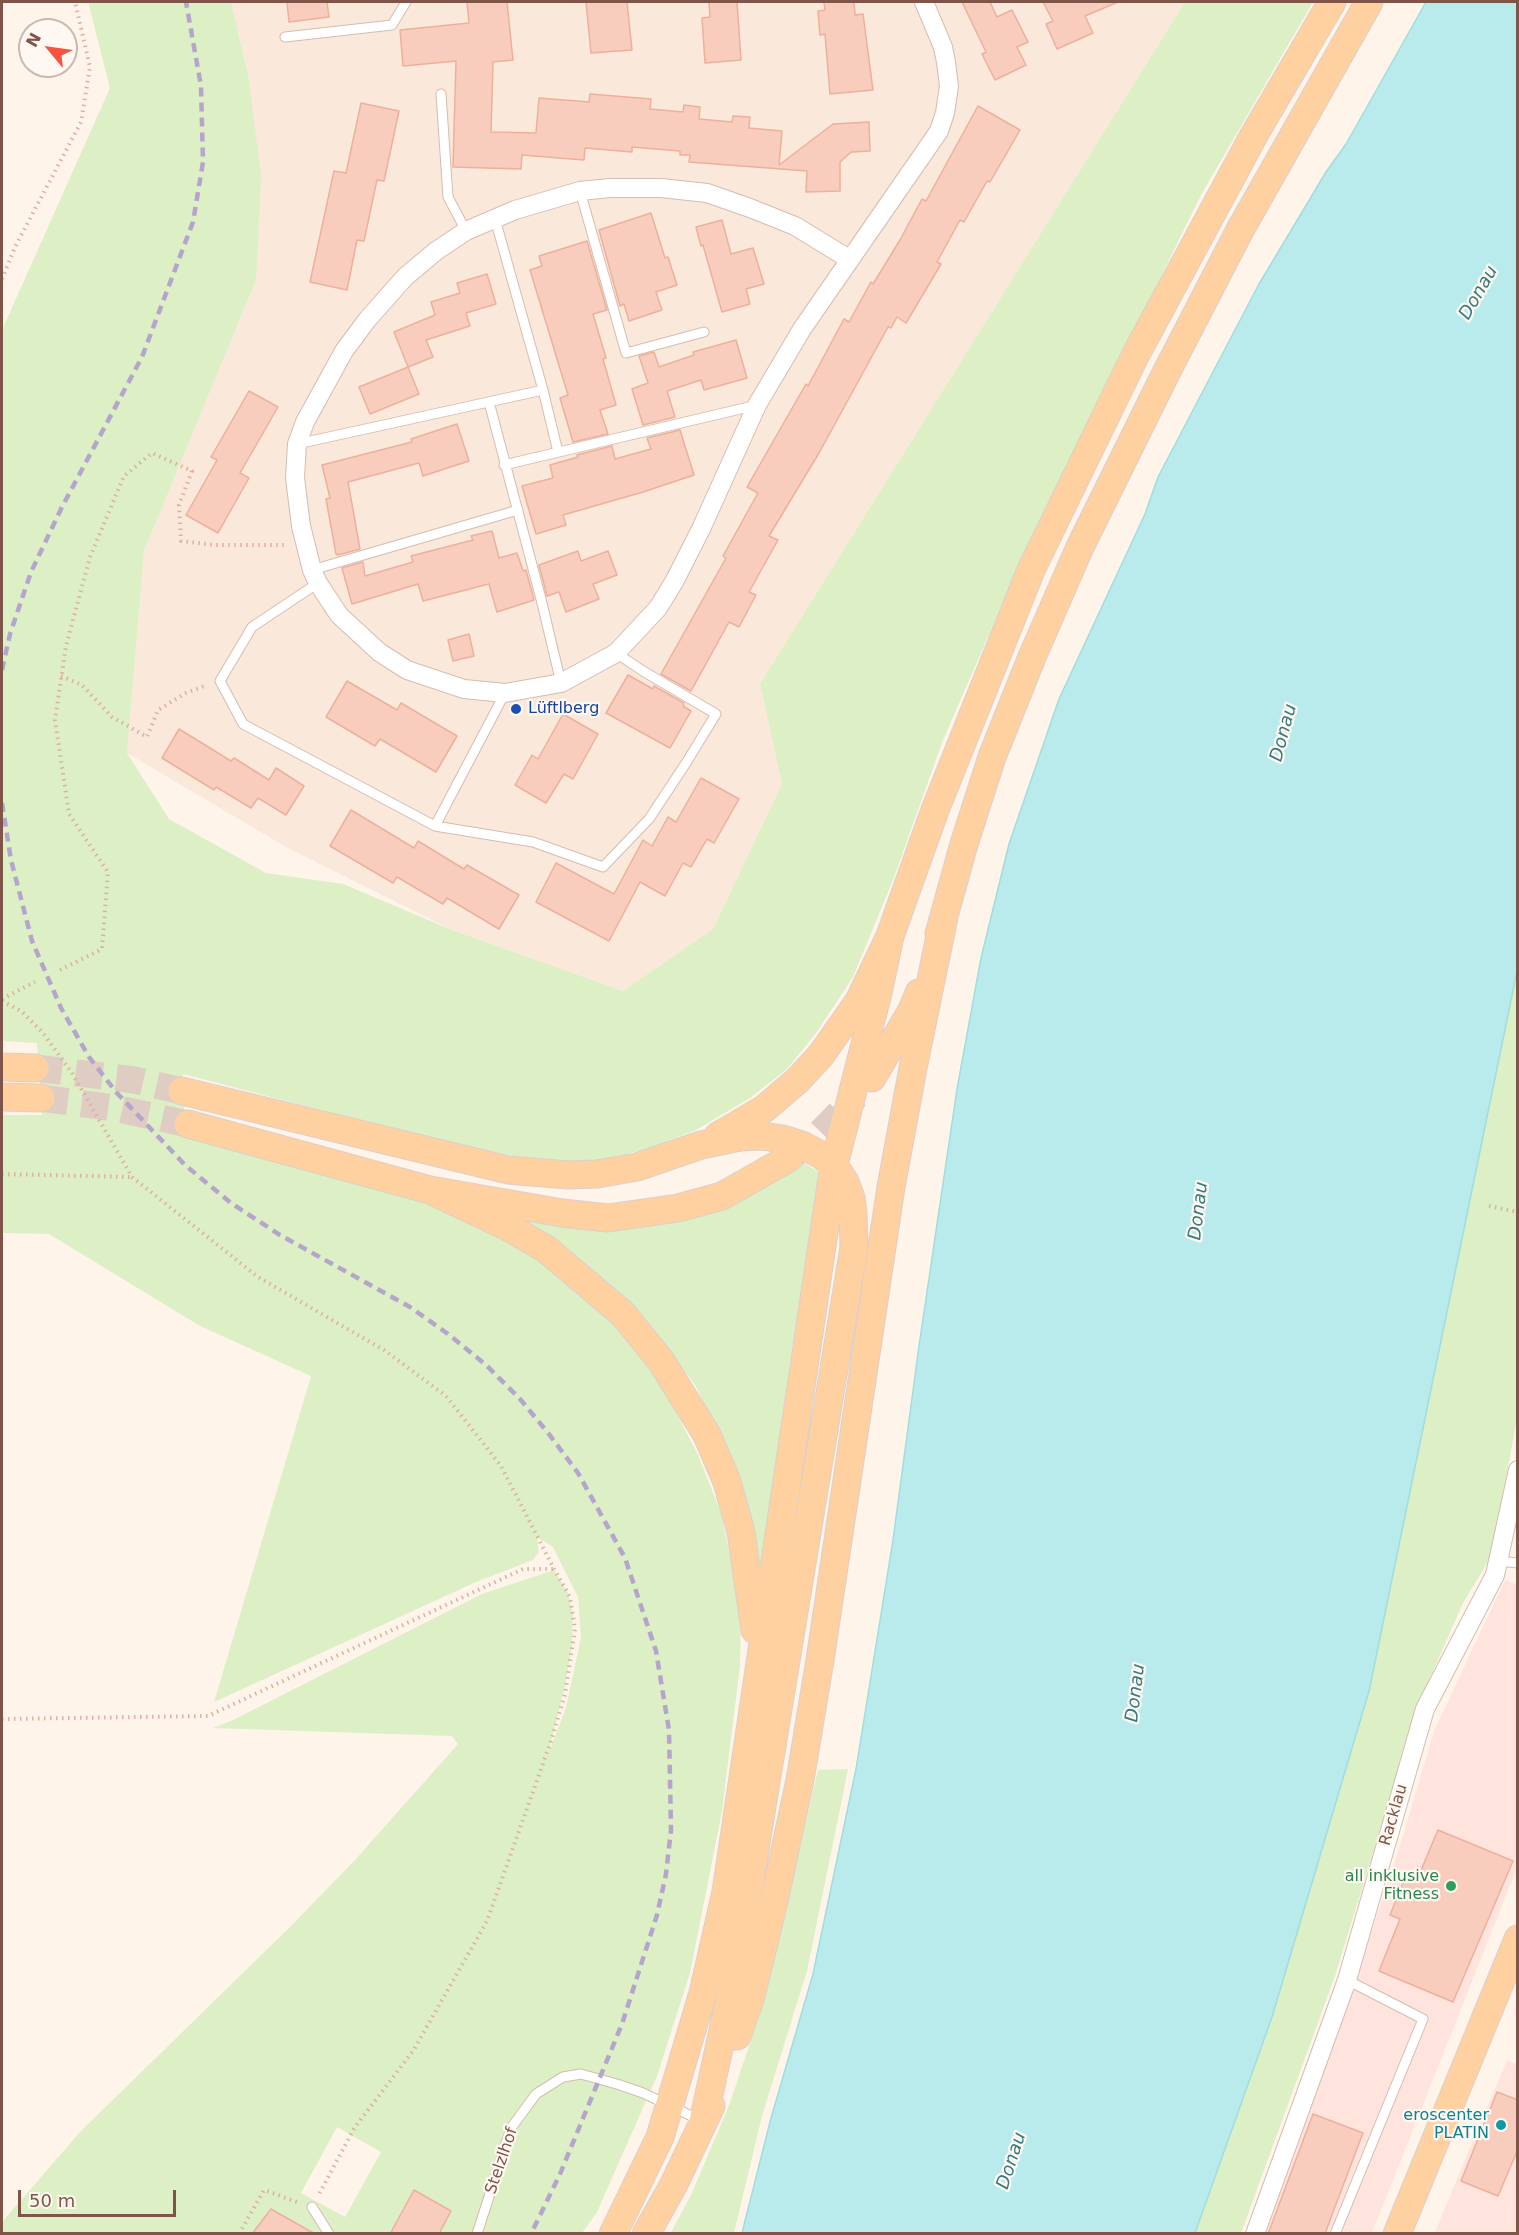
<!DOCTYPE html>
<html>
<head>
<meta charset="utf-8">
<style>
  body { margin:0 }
  #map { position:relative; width:1519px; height:2235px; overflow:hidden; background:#fff4ea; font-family:"DejaVu Sans",sans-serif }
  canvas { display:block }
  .frame { position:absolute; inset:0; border:3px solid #7e5548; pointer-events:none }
  .north { position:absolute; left:18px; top:18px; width:60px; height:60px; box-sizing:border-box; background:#fff8f2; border:2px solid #cbb7ae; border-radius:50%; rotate:299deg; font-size:16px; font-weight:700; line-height:24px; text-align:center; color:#7e5548 }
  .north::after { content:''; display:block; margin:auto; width:21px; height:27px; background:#f65341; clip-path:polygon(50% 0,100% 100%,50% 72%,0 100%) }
  .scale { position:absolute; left:18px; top:2190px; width:158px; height:27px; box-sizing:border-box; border:3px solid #7e5548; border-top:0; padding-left:8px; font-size:18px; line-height:21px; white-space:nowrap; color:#7e5548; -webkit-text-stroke:4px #fff8f2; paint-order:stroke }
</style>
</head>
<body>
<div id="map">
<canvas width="1519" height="2235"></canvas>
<div class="frame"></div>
<div class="north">N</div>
<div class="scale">50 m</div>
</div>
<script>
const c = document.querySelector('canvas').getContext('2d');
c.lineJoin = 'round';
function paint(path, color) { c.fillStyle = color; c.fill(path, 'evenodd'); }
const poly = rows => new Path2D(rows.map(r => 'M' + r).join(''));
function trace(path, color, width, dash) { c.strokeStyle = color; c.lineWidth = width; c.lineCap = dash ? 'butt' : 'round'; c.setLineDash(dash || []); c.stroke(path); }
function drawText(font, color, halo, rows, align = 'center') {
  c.font = font + ' "DejaVu Sans",sans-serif'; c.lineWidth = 4.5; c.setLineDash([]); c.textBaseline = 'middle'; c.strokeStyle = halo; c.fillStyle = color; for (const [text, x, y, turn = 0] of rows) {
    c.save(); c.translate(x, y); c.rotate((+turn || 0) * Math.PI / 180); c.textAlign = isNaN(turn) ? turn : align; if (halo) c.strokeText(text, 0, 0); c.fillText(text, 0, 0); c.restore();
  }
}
paint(poly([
  [231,2,1185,2,760,684,782,784,713,929,623,991,452,930,286,847,127,753,144,551,256,280,248,75]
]), '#fae8da');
paint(poly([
  [1505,1580,1518,1585,1517,1868,1372,2233,1260,2234,1339,2030,1403,1836,1434,1731],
  [1507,2060,1517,2064,1517,2233,1434,2234]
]), '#ffe3dd');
paint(poly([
  [88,2,231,2,248,75,261,175,256,280,144,551,127,753,169,819,266,873,343,884,452,930,623,991,713,929,782,784,760,684,1185,2,1313,2,1201,195,1022,559,943,740,893,880,853,977,816,1033,787,1069,750,1098,696,1130,647,1149,593,1162,543,1162,455,1145,183,1074,185,1136,438,1202,551,1265,618,1321,663,1387,698,1455,721,1513,741,1609,740,1666,722,1811,690,1973,657,2076,597,2212,582,2233,2,2233,2,2222,80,2132,290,1927,354,1861,458,1744,452,1736,213,1728,231,1721,482,1594,554,1570,568,1593,573,1614,572,1645,565,1686,548,1754,566,1708,581,1637,578,1597,553,1547,537,1537,539,1552,533,1560,476,1582,214,1702,311,1376,200,1326,49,1234,2,1233,2,1115,42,1115,37,1043,2,1041,2,330,110,88],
  [337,2127,381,2152,345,2217,301,2193],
  [1517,971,1518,1413,1492,1555,1463,1603,1419,1703,1335,1976,1241,2233,1195,2234,1272,2017,1369,1691],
  [804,1163,823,1175,791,1354,760,1590,713,1421,695,1385,648,1324,524,1224,524,1218,743,1198],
  [848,1769,807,1971,762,2116,734,2233,670,2234,692,2193,730,2103,764,2001,818,1770]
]), '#dcefc5');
const water = poly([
  [1426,2,1517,2,1517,971,1369,1691,1272,2017,1195,2233,742,2233,771,2118,813,1974,856,1769,893,1540,919,1346,957,1089,981,958,1009,844,1059,699,1145,514,1158,477,1259,284,1326,172,1346,144,1426,2]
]);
paint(water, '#baebec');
trace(water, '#9fdddf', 1.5);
const building = poly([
  [287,2,327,2,329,17,289,22,287,2],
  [467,2,507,2,513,60,493,62,491,132,536,133,539,98,589,102,590,94,651,99,650,109,683,112,684,105,700,107,699,119,732,122,733,116,750,117,749,128,782,131,779,165,833,124,869,122,870,151,851,152,840,162,840,191,806,192,807,171,689,162,690,155,680,155,680,151,632,147,632,152,585,148,584,160,522,155,521,169,453,167,456,61,403,66,400,30,469,23,467,2],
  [586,2,627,2,632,50,591,53,586,2],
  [709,2,737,2,741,60,705,63,702,18,710,17,709,2],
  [824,2,854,2,855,15,863,14,873,90,830,94,825,34,820,35,818,11,825,10,824,2],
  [962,2,990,2,997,17,1012,10,1028,42,1017,47,1026,65,995,80,982,54,986,52,962,2],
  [1043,2,1118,2,1085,16,1093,33,1057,49,1046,24,1053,21,1043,2],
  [361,103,399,111,384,181,377,180,364,241,357,240,347,290,310,282,334,171,346,173,361,103],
  [978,106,1020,130,990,182,987,181,964,222,960,220,937,262,941,264,906,323,897,317,891,328,888,327,819,453,769,536,778,540,749,592,756,595,739,627,729,622,691,691,661,674,726,558,723,556,758,493,747,487,806,384,808,386,844,319,849,322,871,282,873,284,900,240,922,199,926,201,978,106],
  [651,213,665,258,668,257,677,285,656,292,662,310,629,321,624,304,620,306,599,230,651,213],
  [722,220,731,254,753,248,764,284,746,289,750,304,722,312,703,245,701,246,696,227,722,220],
  [587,241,607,310,593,314,606,358,603,359,616,405,600,410,608,434,573,442,560,398,568,395,530,270,542,266,539,256,587,241],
  [487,274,496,304,466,313,470,326,426,340,433,357,408,367,394,332,435,315,431,302,460,293,457,283,487,274],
  [736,340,747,378,704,390,701,380,667,391,675,417,643,425,632,389,648,383,639,356,654,352,659,367,694,355,693,352,736,340],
  [408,367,419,394,370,414,359,387,408,367],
  [249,391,278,407,240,473,249,478,218,533,186,515,217,460,211,457,249,391],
  [457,424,469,461,423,476,419,463,348,482,360,549,338,555,336,554,326,499,330,498,322,465,412,442,411,439,457,424],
  [680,430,694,475,643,492,563,515,566,525,536,534,522,486,553,478,550,465,578,457,577,455,612,446,615,459,651,449,647,438,680,430],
  [492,531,499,558,517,553,523,571,526,570,534,600,497,612,489,584,423,601,418,584,352,604,342,568,363,562,365,576,413,562,411,556,473,540,471,536,492,531],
  [578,551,581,561,608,551,617,575,593,584,599,599,566,612,559,592,547,596,539,565,578,551],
  [469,634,474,656,453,661,448,640,469,634],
  [628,675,653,689,654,686,684,703,683,706,691,711,670,748,606,713,628,675],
  [347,681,397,710,401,703,457,736,436,772,380,739,375,746,326,717,347,681],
  [563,714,598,734,573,779,564,774,546,803,515,785,532,755,538,759,563,714],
  [179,729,231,761,234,758,269,780,276,768,304,786,286,815,258,798,251,808,216,787,214,790,162,758,179,729],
  [701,778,739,799,714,843,707,839,691,867,683,863,665,896,640,882,609,941,536,902,556,863,614,894,643,840,652,846,668,817,676,822,701,778],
  [351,810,414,848,418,841,464,869,467,865,519,895,499,929,447,898,443,904,397,877,393,883,330,846,351,810],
  [1438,1830,1513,1861,1453,2002,1379,1971,1400,1919,1390,1915,1405,1878,1416,1882,1438,1830],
  [1497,2092,1518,2100,1518,2149,1498,2196,1461,2181,1497,2092],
  [1313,2114,1363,2133,1333,2212,1325,2234,1268,2234,1313,2114],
  [414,2190,451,2211,439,2234,390,2234,414,2190],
  [271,2209,315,2234,252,2234,271,2209]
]);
paint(building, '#f8cdbe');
trace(building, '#edb09c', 1.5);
trace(poly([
  [35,1068,134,1080,182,1091],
  [41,1098,114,1108,188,1124],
  [789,1158,816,1137,856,1096]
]), '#dfccc2', 27, [27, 14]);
const service = poly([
  [285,37,392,25,406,2],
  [441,94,448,197,466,231],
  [580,191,626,353,704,332],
  [495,219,543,390,558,452],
  [489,402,541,599,561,683],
  [297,444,543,390],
  [504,465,757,405],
  [312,570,518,510],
  [318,583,252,627,220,681,243,724,435,826,533,842,603,867,649,819,686,763,716,714,643,671,616,653],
  [435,826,505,693],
  [1498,1561,1518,1563],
  [312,2207,329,2234],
  [477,2234,511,2128,536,2094,563,2077,581,2074,620,2085,643,2093,702,2121],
  [1335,2234,1423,2019,1347,1980]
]);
const minor = poly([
  [849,259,795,226,750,208,707,193,661,188,610,188,580,191,515,210,466,231,436,251,405,277,367,320,344,351,305,422,297,444,295,478,301,526,312,570,318,583,339,615,379,652,407,670,464,689,505,693,561,683,616,653,658,608,674,582,701,529,757,405,802,329,939,131,945,113,949,86,946,62,943,47,924,2],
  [1255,2234,1347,1980,1425,1709,1495,1575,1518,1470]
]);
const primary = poly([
  [939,934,964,844,992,757,1032,657,1080,547,1166,373,1240,230,1369,2],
  [2,1067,35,1068],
  [872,1078,912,1010,919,993],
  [182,1091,508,1170,568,1175,597,1174,637,1167,701,1145,740,1137,762,1136,783,1139,802,1145,821,1155,834,1165,845,1182,851,1198,853,1213,854,1247,732,1989,703,2122],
  [2,1097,41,1098],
  [188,1124,430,1190,562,1213,608,1218,678,1208,722,1196,789,1158],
  [718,1136,764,1109,798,1080,821,1055,859,1001,890,936,935,810,1031,570,1136,354,1254,135,1332,2],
  [430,1190,508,1227,546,1249,623,1314,661,1361,707,1435,727,1482,741,1532,755,1630],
  [737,2036,751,1996,774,1901,800,1780,820,1660,891,1187,913,1068,944,917],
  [613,2234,660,2137,703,1993,726,1892,834,1165,878,993,890,936],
  [646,2234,674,2184,711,2106],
  [1397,2234,1518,1939]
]);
trace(service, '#d6bcaf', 11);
trace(minor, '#d6bcaf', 20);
trace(primary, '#dbcfcc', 29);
trace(poly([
  [2,279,15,247,81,122,90,67,75,2],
  [61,676,82,685,112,717,147,737,158,710,186,693,207,685],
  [60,970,102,949,108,872,69,814,55,720,66,646,90,557,124,476,152,453,192,471,179,505,181,541,215,545,287,545],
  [2,999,35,982],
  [2,1001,21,1011,43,1033,72,1073,132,1177,258,1277,384,1350,446,1396,501,1466,554,1569,570,1597,575,1629,565,1694,551,1741,487,1921,413,2051,355,2127,318,2196],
  [2,1174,132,1177],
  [1489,1206,1518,1212],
  [2,1719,208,1716,523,1569,554,1569],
  [239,2234,264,2190,300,2203]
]), '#deb09f', 4, [1.5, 4.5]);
trace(service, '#fff', 9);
trace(minor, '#fff', 18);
trace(primary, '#ffd0a0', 27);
trace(poly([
  [2,670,10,634,31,572,62,507,142,357,193,222,203,162,201,86,186,2],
  [2,803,11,860,32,941,61,1008,89,1057,116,1092,185,1165,231,1203,280,1235,410,1307,448,1334,486,1365,520,1399,549,1434,578,1473,625,1558,656,1651,669,1730,671,1830,666,1874,657,1915,622,2024,560,2174,531,2234]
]), '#b5a4cc', 4.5, [9, 6]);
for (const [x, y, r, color] of [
  [516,709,6,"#1a4fb4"],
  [1451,1886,6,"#2e9e5b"],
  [1501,2125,6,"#0f9aa8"]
]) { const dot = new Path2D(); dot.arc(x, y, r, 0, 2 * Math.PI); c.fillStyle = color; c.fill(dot); trace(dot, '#fff8f2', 2); }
drawText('16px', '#164399', '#fff8f2', [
  ["Lüftlberg",528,709]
], 'left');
drawText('16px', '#7e5548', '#fff8f2', [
  ["Racklau",1394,1815,-74],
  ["Stelzlhof",502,2161,-71]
]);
drawText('16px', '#27864d', '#fff8f2', [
  ["all inklusive",1439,1877],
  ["Fitness",1439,1895]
], 'right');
drawText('16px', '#0d838f', '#fff8f2', [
  ["eroscenter",1489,2116],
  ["PLATIN",1489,2134]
], 'right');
drawText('italic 18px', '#367a7d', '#fff8f2', [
  ["Donau",1479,293,-60],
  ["Donau",1284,733,-75],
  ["Donau",1199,1211,-83],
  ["Donau",1136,1693,-83],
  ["Donau",1012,2161,-72]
]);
</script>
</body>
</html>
